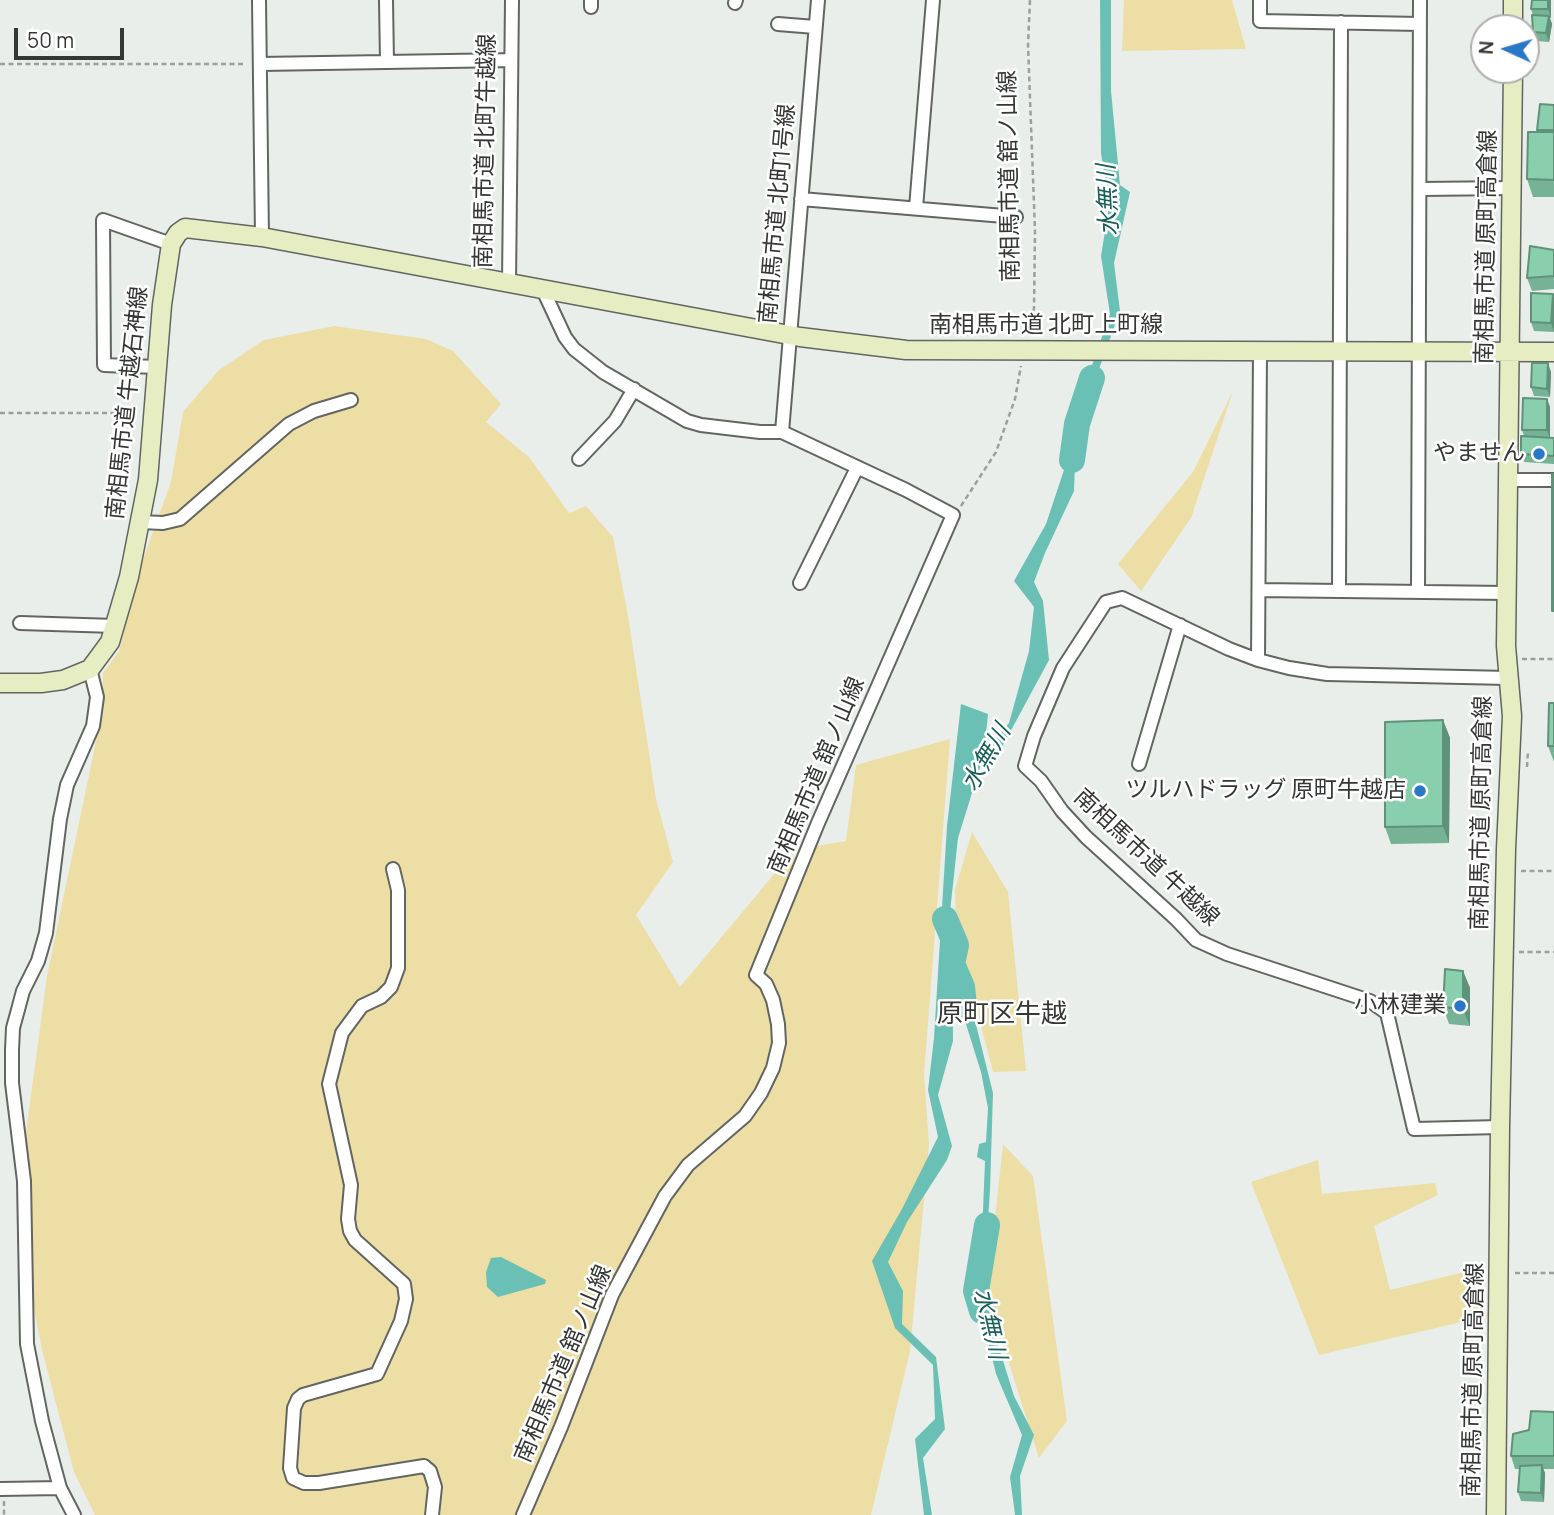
<!DOCTYPE html>
<html>
<head>
<meta charset="utf-8">
<style>
  body { margin:0 }
  #map { position:relative; width:1554px; height:1515px; overflow:hidden; background:#eaeeea; font-family:Manrope,sans-serif }
  canvas { display:block }
  .north { position:absolute; left:1470px; top:14px; width:70px; height:70px; box-sizing:border-box; background:#fff; border:2px solid #aeafae; border-radius:50%; rotate:274deg; font-size:19px; font-weight:700; line-height:28px; text-align:center; color:#353735 }
  .north::after { content:''; display:block; margin:auto; width:24px; height:32px; background:#2a77c7; clip-path:polygon(50% 0,100% 100%,50% 72%,0 100%) }
  .scale { position:absolute; left:14px; top:28px; width:110px; height:32px; box-sizing:border-box; border:4px solid #353735; border-top:0; padding-left:9px; font-size:21px; line-height:24px; white-space:nowrap; color:#353735; -webkit-text-stroke:5px #fff; paint-order:stroke }
</style>
</head>
<body>
<div id="map">
<canvas width="1554" height="1515"></canvas>
<div class="north">N</div>
<div class="scale">50 m</div>
</div>
<script>
const c = document.querySelector('canvas').getContext('2d');
c.lineJoin = 'round';
function paint(path, color) { c.fillStyle = color; c.fill(path, 'evenodd'); }
const poly = rows => new Path2D(rows.map(r => 'M' + r).join(''));
function trace(path, color, width, dash) { c.strokeStyle = color; c.lineWidth = width; c.lineCap = dash ? 'butt' : 'round'; c.setLineDash(dash || []); c.stroke(path); }
function drawText(font, color, halo, rows, align = 'center') {
  c.font = font + ' Manrope,"Noto Sans JP",sans-serif'; c.lineWidth = 5; c.setLineDash([]); c.textBaseline = 'middle'; c.strokeStyle = halo; c.fillStyle = color; for (const [text, x, y, turn = 0] of rows) {
    c.save(); c.translate(x, y); c.rotate((+turn || 0) * Math.PI / 180); c.textAlign = isNaN(turn) ? turn : align; if (halo) c.strokeText(text, 0, 0); c.fillText(text, 0, 0); c.restore();
  }
}
paint(poly([
  [1124,0,1232,0,1246,49,1122,51],
  [334,326,426,339,453,351,501,404,486,422,529,457,569,513,586,506,613,537,628,616,656,799,673,862,636,915,680,987,780,867,811,847,846,841,856,765,950,739,924,1074,929,1145,910,1351,871,1515,95,1515,74,1472,42,1350,19,1231,26,1132,47,976,99,727,102,709,103,673,119,651,141,565,171,482,183,412,219,370,264,340],
  [1233,391,1191,518,1141,591,1118,564,1193,472],
  [972,832,1008,892,1026,1071,993,1072,956,930,955,890],
  [1003,1144,1033,1176,1067,1421,1039,1458,987,1293],
  [1318,1160,1322,1194,1435,1183,1438,1195,1374,1226,1390,1290,1468,1271,1488,1316,1319,1355,1251,1182]
]), '#ecdea5');
paint(poly([
  [1100,0,1111,0,1111,91,1120,185,1130,192,1114,263,1120,311,1083,413,1077,409,1074,491,1045,553,1034,582,1043,601,1049,660,1002,747,982,761,958,838,950,912,951,924,993,1093,990,1190,983,1296,1014,1396,1034,1435,1020,1476,1022,1515,1015,1515,1010,1477,1022,1435,996,1374,976,1291,981,1260,985,1161,977,1157,979,1144,986,1142,988,1108,981,1072,955,989,955,971,957,966,952,940,953,1041,938,1095,952,1146,947,1160,907,1222,888,1262,903,1291,902,1324,936,1357,945,1429,923,1458,932,1515,924,1515,915,1439,935,1419,933,1365,895,1328,872,1261,902,1209,938,1137,928,1090,934,1038,947,826,961,704,988,714,984,753,1009,723,1029,651,1034,607,1014,581,1046,524,1067,461,1077,408,1110,314,1101,256,1109,207,1101,153],
  [501,1257,546,1280,545,1284,498,1297,487,1287,486,1272,491,1258]
]), '#6ac0b5');
trace(poly([
  [1072,460,1077,424,1092,378],
  [945,919,956,945,952,964,962,987,964,1005],
  [982,1311,976,1291,987,1225]
]), '#6ac0b5', 26);
const street = poly([
  [259,0,262,237],
  [386,0,387,62],
  [1260,0,1260,21,1420,24],
  [735,3,736,0],
  [591,7,591,0],
  [778,24,815,27],
  [260,64,511,60],
  [1420,189,1512,188],
  [801,199,1016,217],
  [916,208,933,0],
  [509,284,512,0],
  [157,367,104,365,103,220,171,244],
  [782,432,818,0],
  [579,459,615,421,634,389],
  [1508,480,1554,480],
  [140,522,163,523,180,519,289,424,314,411,351,400],
  [800,583,857,468],
  [1339,589,1341,22],
  [1259,590,1507,593],
  [1418,591,1420,0],
  [20,623,115,626],
  [1258,660,1260,351],
  [1139,764,1180,625],
  [393,869,398,890,398,968,391,987,381,997,362,1006,342,1033,329,1084,351,1185,348,1219,350,1231,355,1240,404,1284,406,1299,401,1321,377,1374,303,1395,298,1399,294,1408,290,1468,293,1478,304,1483,319,1483,424,1466,430,1471,435,1487,432,1515],
  [1500,1127,1414,1129,1387,1013,1370,1001,1227,954,1196,940,1176,919,1086,837,1062,811,1041,781,1025,766,1034,736,1063,668,1106,602,1122,598,1229,649,1258,660,1289,668,1327,674,1508,678],
  [0,1489,60,1488],
  [74,1515,60,1488,42,1421,27,1344,24,1181,12,1083,12,1050,13,1028,19,1006,23,991,38,961,46,933,60,819,67,785,93,726,97,697,90,669],
  [523,1515,561,1427,612,1295,665,1196,688,1165,745,1116,761,1093,773,1068,779,1043,778,1024,773,1000,766,984,756,975,818,823,953,515,906,490,782,432,760,432,701,425,687,421,603,372,574,349,565,337,543,290]
]);
const secondary = poly([
  [1513,28,1513,0],
  [0,683,41,683,63,680,90,669,110,642,129,577,148,480,162,305,171,244,178,233,185,228,262,237,800,337,906,350,1554,352],
  [1496,1515,1500,1127,1506,849,1512,716,1506,646,1513,70]
]);
trace(street, '#626661', 16);
trace(secondary, '#626661', 21);
trace(poly([
  [0,64,245,64],
  [1029,336,1034,308,1035,231,1028,45,1030,0],
  [0,413,137,413],
  [961,506,996,452,1015,399,1021,366],
  [1522,659,1554,659],
  [1527,767,1528,750],
  [1521,871,1554,871],
  [1519,952,1554,952],
  [1515,1273,1554,1273],
  [4,1501,4,1515]
]), '#9c9f9c', 2.5, [5, 3.5]);
trace(street, '#fff', 12);
trace(secondary, '#e6edc2', 18);
paint(poly([
  [1532,0,1551,0,1551,18,1550,18,1552,24,1549,42,1536,41,1533,32,1533,15,1531,9],
  [1554,105,1554,197,1533,197,1527,179,1538,132,1537,130],
  [1554,250,1554,289,1532,291,1527,278],
  [1554,298,1554,332,1534,331,1531,322],
  [1551,372,1550,397,1534,396,1531,387],
  [1547,399,1550,407,1550,438,1554,438,1554,464,1524,462,1521,454,1524,436,1522,430],
  [1554,703,1554,762,1548,746],
  [1443,720,1450,738,1449,843,1391,844,1385,827],
  [1463,971,1470,988,1470,1026,1449,1024,1443,1007],
  [1554,1412,1554,1469,1543,1469,1545,1473,1544,1502,1521,1501,1518,1492,1520,1469,1515,1469,1511,1456]
]), '#76b295');
paint(poly([
  [1548,0,1551,0,1551,18,1548,9],
  [1549,16,1552,24,1549,42,1546,33],
  [1553,294,1554,298,1554,332,1551,323],
  [1548,363,1551,372,1550,397,1547,389],
  [1547,399,1550,407,1550,439,1547,430],
  [1443,720,1450,738,1449,843,1443,826],
  [1463,971,1470,988,1470,1026,1463,1009],
  [1542,1465,1545,1473,1544,1502,1541,1493]
]), '#609179');
const building = poly([
  [1532,0,1548,0,1548,9,1531,9,1532,0],
  [1532,15,1549,16,1546,33,1533,32,1532,15],
  [1540,104,1554,105,1554,130,1537,130,1540,104],
  [1528,132,1554,132,1554,180,1527,179,1528,132],
  [1530,246,1554,250,1554,276,1527,278,1530,246],
  [1531,293,1553,294,1551,323,1531,322,1531,293],
  [1532,363,1548,363,1547,389,1531,387,1532,363],
  [1523,398,1547,399,1547,430,1522,430,1523,398],
  [1521,436,1554,438,1554,456,1521,454,1521,436],
  [1552,474,1554,474,1554,611,1552,611,1552,474],
  [1549,703,1554,703,1554,746,1548,746,1549,703],
  [1443,720,1443,826,1385,827,1385,722,1443,720],
  [1445,969,1463,971,1463,1009,1443,1007,1445,969],
  [1531,1411,1554,1412,1554,1456,1511,1456,1513,1434,1529,1430,1531,1411],
  [1542,1465,1541,1493,1518,1492,1520,1466,1542,1465]
]);
paint(building, '#89cfad');
trace(building, '#609179', 2);
for (const [x, y, r, color] of [
  [1539,454,7,"#2a77c7"],
  [1420,791,7,"#2a77c7"],
  [1460,1006,7,"#2a77c7"]
]) { const dot = new Path2D(); dot.arc(x, y, r, 0, 2 * Math.PI); c.fillStyle = color; c.fill(dot); trace(dot, '#fff', 2.5); }
drawText('23px', '#353735', '#fff', [
  ["南相馬市道 北町牛越線",486,151,-89],
  ["南相馬市道 舘ノ山線",1010,176,-91],
  ["南相馬市道 北町1号線",778,214,-85],
  ["南相馬市道 原町高倉線",1487,247,-89],
  ["南相馬市道 北町上町線",1046,326],
  ["南相馬市道 牛越石神線",128,403,-84],
  ["南相馬市道 舘ノ山線",817,776,-67],
  ["南相馬市道 原町高倉線",1482,813,-89],
  ["南相馬市道 牛越線",1146,858,43],
  ["南相馬市道 舘ノ山線",564,1364,-67],
  ["南相馬市道 原町高倉線",1474,1380,-89]
]);
drawText('23px', '#353735', '#fff', [
  ["やません",1525,454],
  ["ツルハドラッグ 原町牛越店",1406,791],
  ["小林建業",1446,1006]
], 'right');
drawText('italic 24px', '#186059', '#fff', [
  ["水無川",1109,200,-93],
  ["水無川",987,758,-60],
  ["水無川",989,1324,77]
]);
drawText('26px', '#353735', '#fff', [
  ["原町区牛越",1002,1015]
]);
</script>
</body>
</html>
